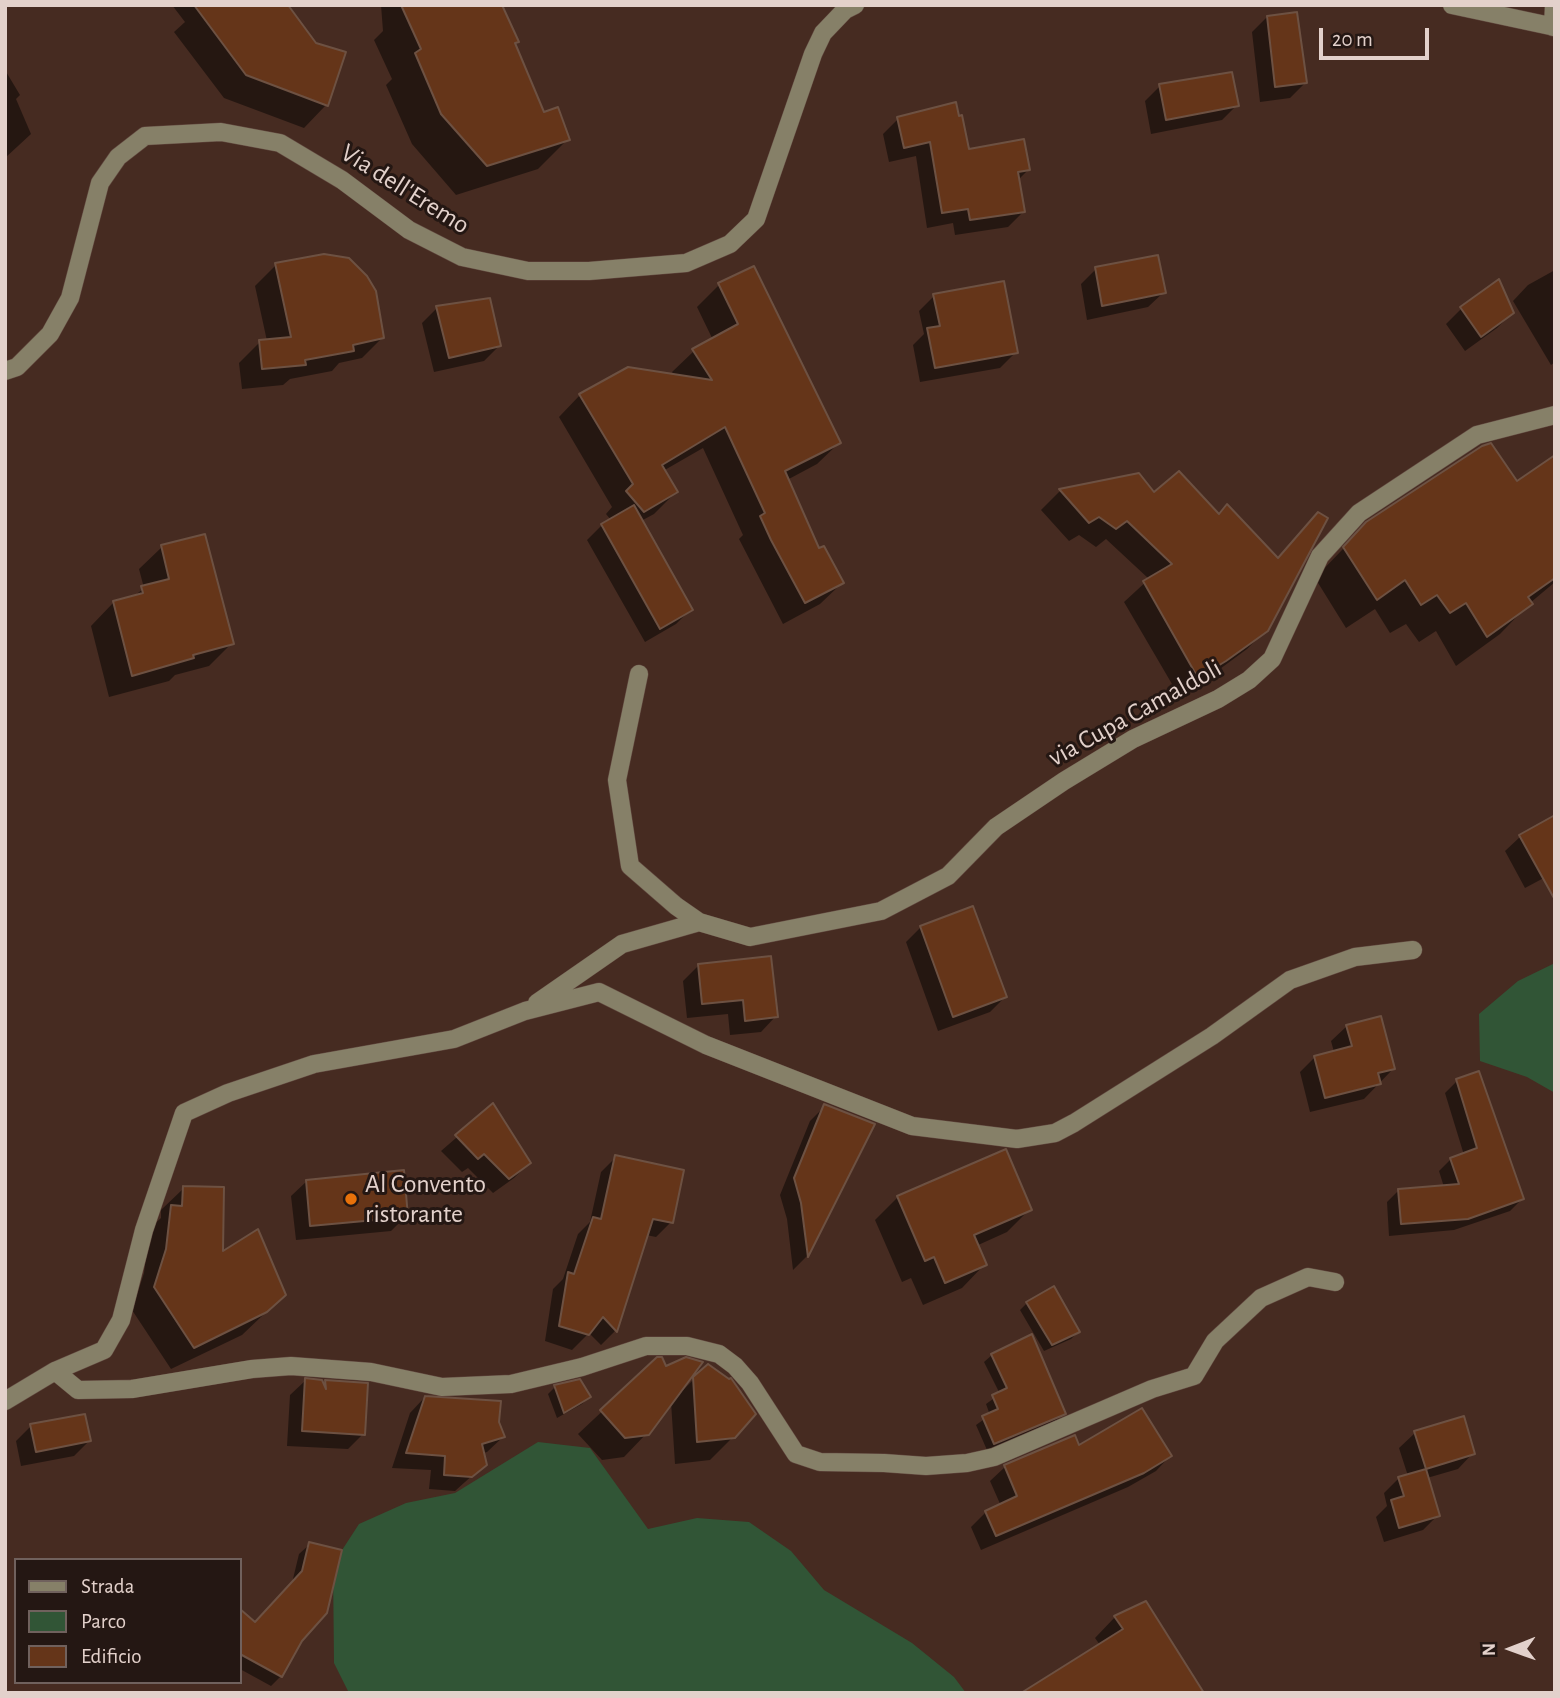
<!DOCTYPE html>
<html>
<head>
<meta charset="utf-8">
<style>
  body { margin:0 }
  #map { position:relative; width:1560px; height:1698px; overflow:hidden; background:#462b21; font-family:"Alegreya Sans",sans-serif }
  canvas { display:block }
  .frame { position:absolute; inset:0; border:7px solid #e3d1cb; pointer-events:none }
  .legend { position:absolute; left:14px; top:1558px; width:228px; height:126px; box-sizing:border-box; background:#241713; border:2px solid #70615d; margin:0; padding:9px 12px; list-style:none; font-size:21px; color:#e3d1cb }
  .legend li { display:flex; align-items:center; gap:14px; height:35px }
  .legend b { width:35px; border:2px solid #70615d }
  .north { position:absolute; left:1476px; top:1614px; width:70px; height:70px; -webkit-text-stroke:5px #241713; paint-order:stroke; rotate:269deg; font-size:19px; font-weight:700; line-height:28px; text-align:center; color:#e3d1cb }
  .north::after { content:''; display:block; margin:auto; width:24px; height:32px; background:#e3d1cb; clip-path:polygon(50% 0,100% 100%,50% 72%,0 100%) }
  .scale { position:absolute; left:1319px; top:28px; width:110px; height:32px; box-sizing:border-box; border:4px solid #e3d1cb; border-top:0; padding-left:9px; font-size:21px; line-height:24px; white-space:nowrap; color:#e3d1cb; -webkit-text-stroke:5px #241713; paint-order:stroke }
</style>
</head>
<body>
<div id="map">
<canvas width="1560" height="1698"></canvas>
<div class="frame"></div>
<ul class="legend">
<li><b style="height:9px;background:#868068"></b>Strada</li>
<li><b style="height:19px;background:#315536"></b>Parco</li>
<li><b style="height:19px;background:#653519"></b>Edificio</li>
</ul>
<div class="north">N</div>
<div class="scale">20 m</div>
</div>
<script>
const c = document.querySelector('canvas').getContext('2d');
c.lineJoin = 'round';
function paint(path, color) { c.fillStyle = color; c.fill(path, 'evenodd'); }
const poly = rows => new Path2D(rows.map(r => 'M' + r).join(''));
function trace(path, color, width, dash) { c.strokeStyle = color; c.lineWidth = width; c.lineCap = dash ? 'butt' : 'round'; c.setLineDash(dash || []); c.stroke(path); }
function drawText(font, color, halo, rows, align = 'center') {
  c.font = font + ' "Alegreya Sans",sans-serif'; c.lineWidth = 6; c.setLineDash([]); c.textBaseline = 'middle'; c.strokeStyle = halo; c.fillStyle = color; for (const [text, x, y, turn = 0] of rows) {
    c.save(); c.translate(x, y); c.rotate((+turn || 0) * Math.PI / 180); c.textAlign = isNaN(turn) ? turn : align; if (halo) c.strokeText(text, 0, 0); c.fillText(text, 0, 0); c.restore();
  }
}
paint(poly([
  [1555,963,1555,1093,1527,1077,1480,1061,1479,1014,1518,981],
  [538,1442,590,1448,648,1529,697,1518,749,1522,791,1551,824,1590,912,1643,954,1677,966,1693,349,1693,334,1663,333,1564,359,1524,406,1503,455,1493]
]), '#315536');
paint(poly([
  [172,5,285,5,326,105,304,128,224,98,174,32,185,22],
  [381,5,500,5,517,41,513,45,543,114,567,140,538,169,456,195,412,144,386,85,392,79,374,40,383,31],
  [1267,17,1305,83,1290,98,1260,102,1252,32],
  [5,70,20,95,16,99,31,134,5,158],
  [1160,86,1237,105,1222,120,1151,134,1145,101],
  [898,119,968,151,1028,170,1018,180,1023,212,1008,227,955,235,953,223,927,228,916,156,889,162,883,134],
  [276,265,382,338,362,358,339,363,332,371,290,379,283,385,242,389,239,363,260,342,267,341,255,286],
  [1096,269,1164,292,1148,307,1087,320,1081,284],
  [1555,270,1555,362,1551,365,1513,301,1528,285],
  [1499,281,1512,313,1497,328,1465,351,1446,324,1461,309],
  [719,285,839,443,817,464,787,480,819,551,842,583,820,604,783,624,739,539,743,535,703,448,663,471,676,492,654,514,641,521,691,609,676,624,645,642,587,540,602,525,611,520,606,514,612,507,559,417,580,395,674,376,672,372,694,351,713,340,697,307],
  [934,296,1016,352,1000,368,920,382,913,345,924,334,919,311],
  [437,308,499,346,484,361,434,372,422,323],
  [1555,457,1555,582,1530,603,1500,634,1456,666,1436,631,1419,642,1406,624,1390,633,1375,609,1346,628,1315,578,1368,523,1517,483],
  [1138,475,1154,495,1276,559,1319,514,1267,629,1247,649,1205,680,1179,696,1124,602,1149,579,1106,539,1096,547,1079,535,1069,541,1041,510,1060,491],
  [162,547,232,643,209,666,175,675,169,681,109,697,91,626,113,603,132,598,144,588,139,569],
  [1521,836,1555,872,1525,888,1505,851],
  [921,927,1005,997,990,1012,938,1031,906,942],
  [698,966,776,1016,761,1032,730,1035,728,1014,687,1018,683,981],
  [1347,1026,1393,1069,1364,1099,1310,1112,1300,1072,1315,1057,1334,1052,1331,1041],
  [1457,1081,1522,1199,1510,1211,1454,1230,1389,1236,1387,1202,1399,1190,1444,1187,1439,1171,1451,1159,1464,1155,1445,1093],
  [493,1106,529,1163,514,1178,493,1193,468,1168,462,1172,441,1151],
  [825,1106,872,1125,807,1256,793,1270,787,1219,780,1195,810,1121],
  [616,1157,671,1222,656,1237,646,1235,615,1331,601,1345,589,1333,572,1350,545,1341,553,1289,563,1279,578,1234,590,1222,601,1172],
  [307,1181,406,1216,391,1231,296,1240,291,1196],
  [184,1188,221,1254,284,1295,242,1335,171,1369,132,1310,144,1273,149,1229,161,1218,161,1210],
  [898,1197,1030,1209,1007,1232,976,1246,984,1265,962,1288,923,1305,911,1278,902,1282,875,1220],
  [1027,1303,1078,1332,1071,1339,1044,1351,1020,1310],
  [1031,1336,1064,1413,1057,1420,987,1450,976,1425,990,1415,986,1404,1000,1394,984,1362,992,1355],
  [658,1359,682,1391,694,1379,733,1437,710,1460,675,1464,671,1402,647,1433,624,1457,602,1460,578,1434],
  [306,1380,322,1385,326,1382,363,1434,348,1449,287,1446,290,1395],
  [555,1387,589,1397,582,1404,557,1418,548,1394],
  [425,1397,498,1422,503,1437,487,1452,483,1453,485,1464,455,1491,429,1489,431,1470,392,1468,410,1413],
  [31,1426,89,1441,74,1456,21,1466,16,1441],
  [1415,1433,1473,1453,1458,1469,1427,1478,1438,1515,1423,1530,1384,1542,1376,1517,1387,1506,1384,1493,1399,1478,1408,1476,1399,1448],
  [1074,1437,1078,1447,1170,1456,1156,1471,1128,1487,981,1550,971,1527,986,1512,1001,1506,990,1481,1005,1467],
  [310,1544,300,1640,281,1676,271,1686,240,1669,240,1619,244,1615,255,1624,292,1583,299,1554],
  [1115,1617,1202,1693,1100,1645,1095,1638]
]), '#0007');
const building = poly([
  [194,5,288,5,316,43,346,52,328,106,246,75,194,5],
  [401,5,502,5,519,42,515,43,544,112,558,107,570,140,487,166,441,114,415,53,421,49,401,5],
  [1297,12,1307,83,1275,87,1267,16,1297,12],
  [1232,72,1239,106,1166,120,1159,84,1232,72],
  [956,102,959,116,962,115,969,149,1024,139,1030,170,1018,172,1025,212,970,220,968,209,942,213,930,142,904,148,897,117,956,102],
  [324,254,349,258,367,276,376,291,384,338,353,345,354,351,305,360,306,365,262,369,259,340,291,337,275,263,324,254],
  [1158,255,1166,293,1102,306,1095,267,1158,255],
  [754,266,841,443,785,471,819,548,824,546,844,583,805,603,771,540,760,516,765,513,725,427,662,465,678,492,644,512,626,491,633,484,579,394,628,367,712,380,692,349,738,324,718,283,754,266],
  [1499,279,1514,313,1481,337,1460,307,1499,279],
  [1004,281,1018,353,935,368,927,328,940,326,933,294,1004,281],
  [490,298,501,346,449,358,436,306,490,298],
  [1491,443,1517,481,1555,455,1555,578,1528,597,1533,604,1487,637,1466,603,1450,613,1437,595,1421,605,1405,580,1377,600,1343,547,1366,522,1482,446,1491,443],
  [1179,471,1219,514,1227,504,1278,558,1318,512,1328,518,1268,631,1226,661,1198,678,1143,581,1172,564,1127,521,1116,529,1099,517,1089,523,1059,489,1139,473,1154,492,1179,471],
  [634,505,693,610,660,629,601,524,634,505],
  [205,534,234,644,193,655,194,658,132,676,113,601,143,593,141,586,169,579,161,545,205,534],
  [1555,815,1555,900,1519,835,1555,815],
  [973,906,1007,997,953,1017,920,926,973,906],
  [771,956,778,1017,745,1021,743,1000,702,1004,698,964,771,956],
  [1381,1016,1395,1069,1378,1073,1381,1084,1325,1098,1314,1056,1352,1046,1346,1025,1381,1016],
  [1479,1071,1524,1199,1468,1219,1401,1224,1398,1189,1459,1184,1450,1158,1477,1148,1456,1079,1479,1071],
  [493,1103,531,1163,509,1179,484,1154,478,1159,455,1135,493,1103],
  [824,1104,875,1124,808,1257,801,1203,794,1178,824,1104],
  [1006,1149,1032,1210,974,1235,987,1265,945,1283,934,1257,925,1261,897,1196,1006,1149],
  [615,1155,684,1170,673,1223,653,1219,617,1332,603,1317,589,1335,559,1326,568,1272,574,1274,593,1217,601,1219,615,1155],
  [404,1170,408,1217,310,1226,306,1180,404,1170],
  [183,1186,224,1187,223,1251,258,1229,286,1295,267,1312,194,1348,154,1287,166,1249,171,1205,182,1206,183,1186],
  [1054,1286,1080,1332,1052,1345,1026,1302,1054,1286],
  [1032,1334,1066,1414,994,1444,982,1416,998,1409,992,1395,1007,1388,991,1354,1032,1334],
  [657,1357,662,1357,666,1366,686,1357,703,1362,649,1435,625,1438,600,1410,657,1357],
  [708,1364,729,1379,731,1378,756,1414,735,1438,697,1442,693,1377,708,1364],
  [305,1378,322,1380,326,1389,325,1380,368,1383,365,1435,302,1431,305,1378],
  [580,1379,591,1397,564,1413,554,1385,580,1379],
  [425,1396,501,1401,499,1422,505,1437,482,1444,487,1465,472,1477,444,1475,445,1456,406,1453,425,1396],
  [1142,1408,1172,1456,1144,1473,996,1536,985,1511,1017,1496,1004,1465,1075,1435,1079,1445,1142,1408],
  [85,1414,91,1441,36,1452,30,1424,85,1414],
  [1464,1416,1475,1454,1426,1469,1414,1431,1464,1416],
  [1426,1469,1440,1516,1399,1528,1391,1500,1404,1496,1398,1477,1426,1469],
  [309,1542,342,1550,327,1613,302,1641,282,1677,240,1654,240,1609,255,1622,302,1571,309,1542],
  [1146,1601,1204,1693,1021,1693,1123,1629,1114,1616,1146,1601]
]);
paint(building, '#653519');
trace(building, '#6d5142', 2);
const minor = poly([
  [1452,5,1555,27],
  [1553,27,1554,5],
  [5,371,17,367,50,334,70,298,100,183,118,157,145,136,221,132,280,143,342,180,409,230,462,257,528,271,589,271,686,263,730,244,756,219,813,54,823,33,845,10,855,5],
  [639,674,617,780,630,866,676,906,699,922,750,937,881,911,948,876,996,827,1064,781,1133,739,1218,699,1249,680,1272,659,1320,556,1359,513,1477,435,1555,415],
  [537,1003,622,944,699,922],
  [55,1371,104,1350,121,1320,144,1230,184,1113,228,1093,314,1064,454,1039,525,1011,599,992,706,1045,912,1126,1017,1139,1055,1133,1074,1123,1212,1036,1290,980,1355,957,1413,950],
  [5,1401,55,1371,78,1390,132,1389,252,1369,291,1366,371,1372,442,1387,511,1384,582,1367,646,1346,687,1346,719,1354,735,1366,750,1383,796,1454,820,1462,884,1463,926,1466,967,1463,994,1457,1152,1389,1194,1376,1215,1341,1261,1298,1308,1277,1335,1282]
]);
trace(minor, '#624940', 19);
trace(minor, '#868068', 18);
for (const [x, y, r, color] of [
  [351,1199,7,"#e8710a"]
]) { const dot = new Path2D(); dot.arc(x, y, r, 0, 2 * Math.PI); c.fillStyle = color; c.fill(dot); trace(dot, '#241713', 2.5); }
drawText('26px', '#e3d1cb', '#241713', [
  ["Via dell'Eremo",405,189,32],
  ["via Cupa Camaldoli",1135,713,-29]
]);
drawText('26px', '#e3d1cb', '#241713', [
  ["Al Convento",365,1184],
  ["ristorante",365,1214]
], 'left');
</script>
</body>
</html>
